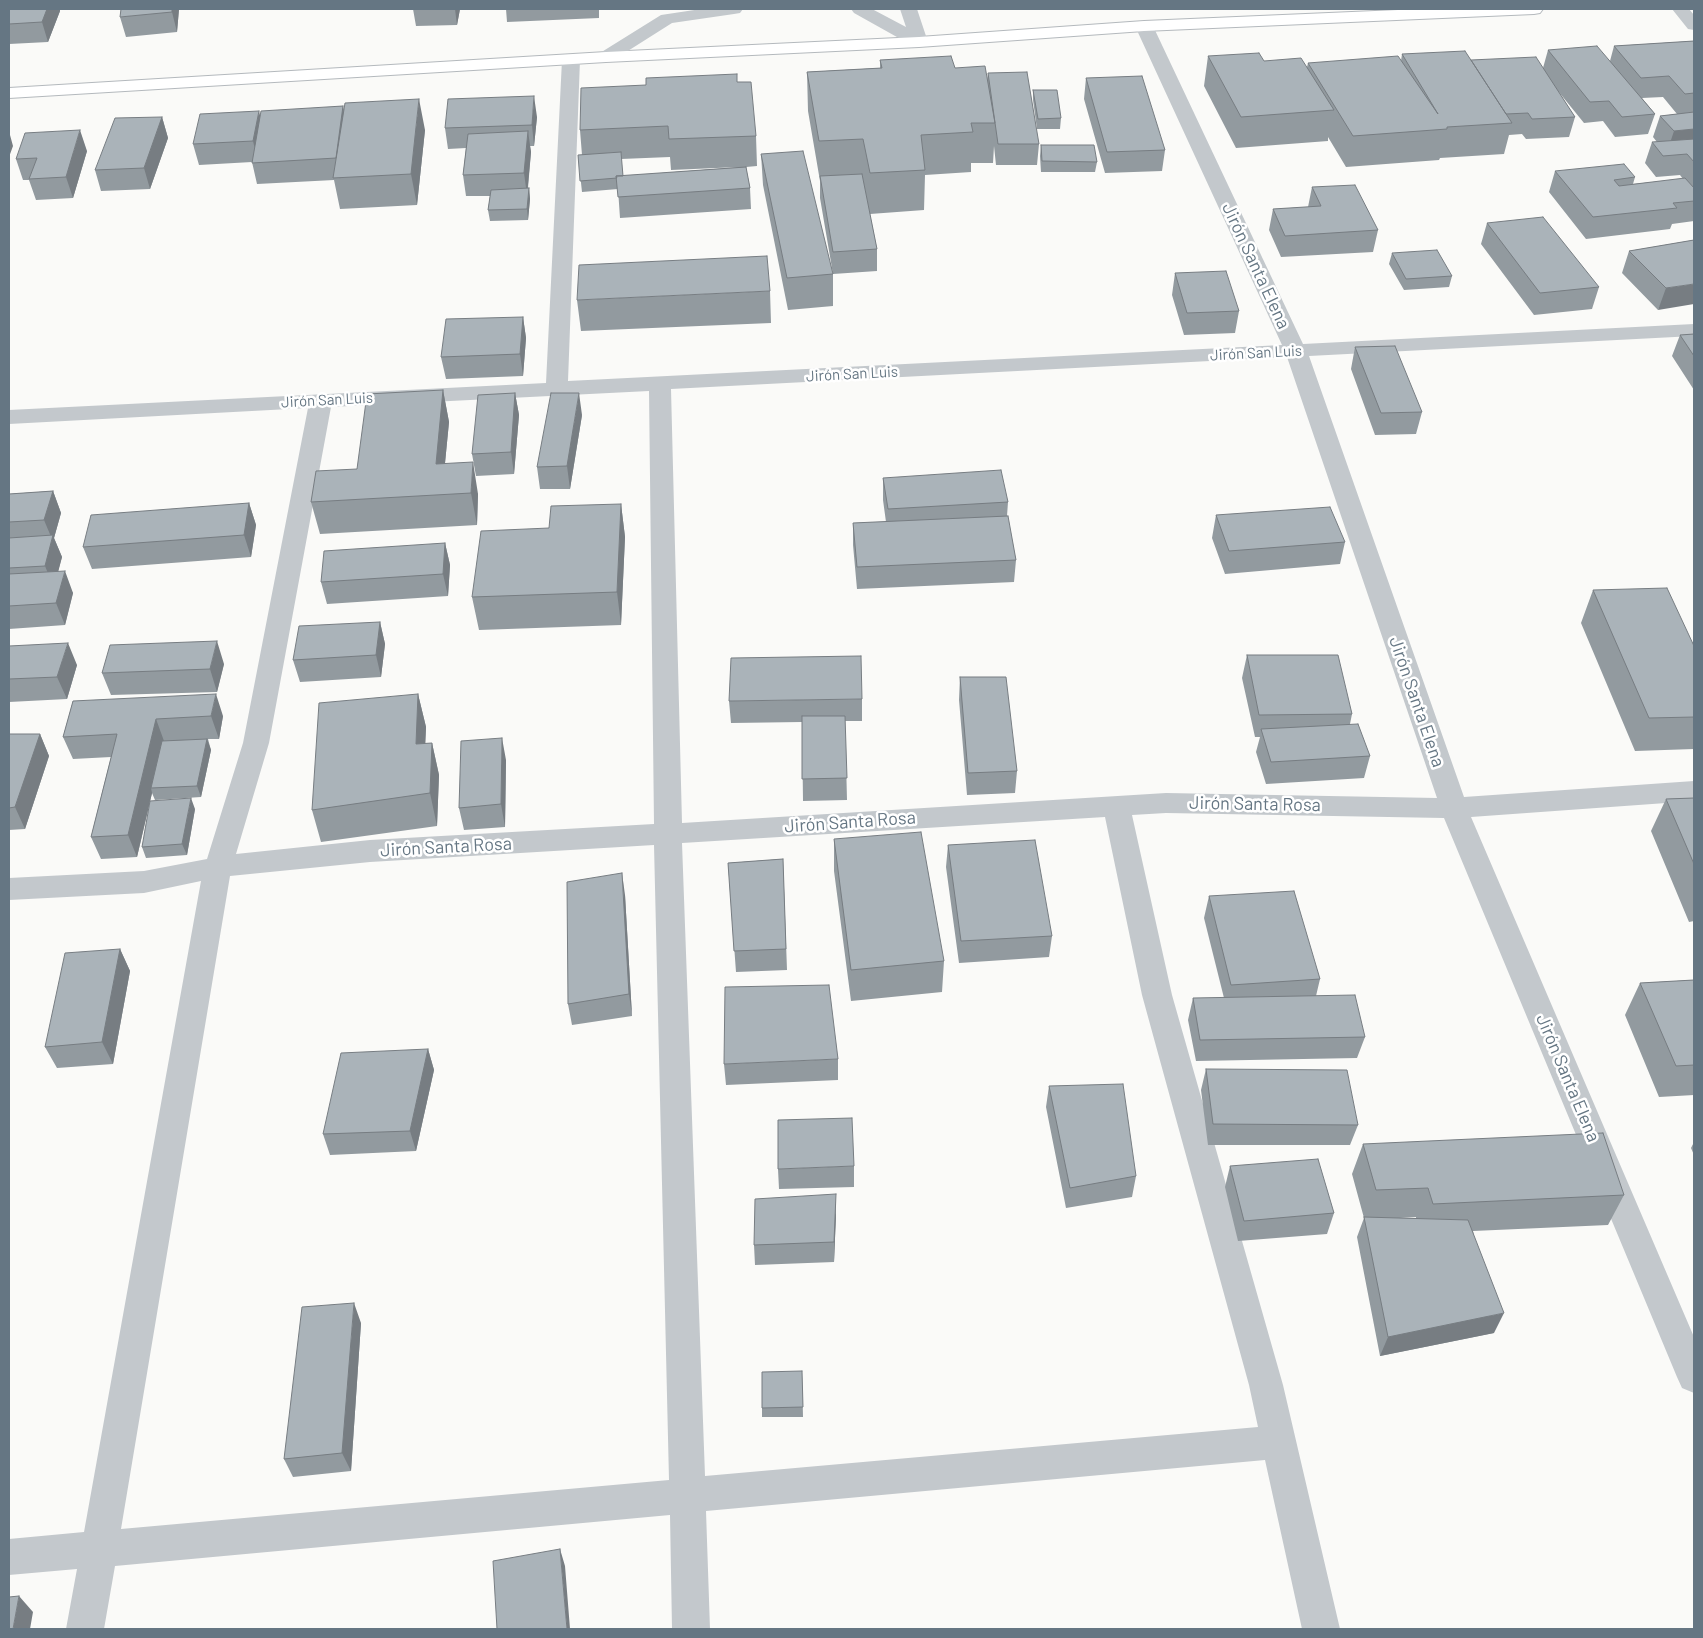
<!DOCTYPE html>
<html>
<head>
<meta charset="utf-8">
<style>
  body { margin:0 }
  #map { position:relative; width:1703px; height:1638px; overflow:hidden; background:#fafaf8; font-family:Barlow,sans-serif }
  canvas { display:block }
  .frame { position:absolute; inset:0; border:10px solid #657683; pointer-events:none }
</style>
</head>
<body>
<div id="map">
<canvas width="1703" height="1638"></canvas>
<div class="frame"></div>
</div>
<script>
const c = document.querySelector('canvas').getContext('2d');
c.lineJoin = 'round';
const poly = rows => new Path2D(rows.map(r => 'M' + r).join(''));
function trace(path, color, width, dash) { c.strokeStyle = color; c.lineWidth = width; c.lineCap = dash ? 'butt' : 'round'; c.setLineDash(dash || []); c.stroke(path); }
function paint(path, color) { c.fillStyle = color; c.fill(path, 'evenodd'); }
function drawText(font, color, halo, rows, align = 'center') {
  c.font = font + ' Barlow,sans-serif'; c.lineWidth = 5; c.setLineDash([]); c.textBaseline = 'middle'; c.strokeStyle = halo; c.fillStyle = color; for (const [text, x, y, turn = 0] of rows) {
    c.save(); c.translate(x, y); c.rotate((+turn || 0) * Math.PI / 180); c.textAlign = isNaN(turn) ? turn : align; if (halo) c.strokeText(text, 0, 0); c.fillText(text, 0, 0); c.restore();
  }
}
const highway = poly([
  [1421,9,1543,9,1540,13,1534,14,1144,31,919,47,606,62,9,98,9,88,606,52,919,37,1144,21,1421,9]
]);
trace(highway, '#b4b9bd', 2);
paint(poly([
  [701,9,743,9,740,13,734,14,672,23,612,61,606,62,600,61,597,57,600,53,661,15,701,9],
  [851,9,872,9,906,27,900,9,917,9,928,42,925,46,919,47,913,46,854,13,851,9],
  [1672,9,1689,9,1694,15,1694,30,1688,29,1672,9],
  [1144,21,1150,22,1153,26,1303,344,1694,324,1694,336,1309,356,1464,797,1694,781,1694,801,1471,817,1694,1337,1694,1393,1682,1388,1677,1377,1444,818,1166,813,1132,815,1172,995,1283,1385,1340,1629,1302,1629,1265,1460,706,1511,710,1629,672,1629,670,1515,115,1566,104,1629,66,1629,77,1569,9,1575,9,1539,84,1532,201,881,144,893,9,900,9,878,144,871,207,859,243,743,308,408,9,424,9,410,546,383,562,60,565,56,571,55,577,56,580,60,568,381,1282,345,1135,26,1138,22,1144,21],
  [1287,357,1437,798,1166,793,682,823,671,389,1287,357],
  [649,391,654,824,370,840,236,854,269,743,331,407,649,391],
  [1105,817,1142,995,1249,1385,1258,1427,705,1476,682,843,1105,817],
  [654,845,669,1480,121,1529,230,876,370,862,654,845]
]), '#c3c8cc');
paint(highway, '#fff');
paint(poly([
  [9,9,60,9,60,11,48,42,9,44],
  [179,9,177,32,126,37,120,17],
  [413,9,460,9,457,25,416,26],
  [506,9,599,9,599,18,507,22],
  [1694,41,1694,221,1672,224,1670,229,1586,239,1549,192,1555,171,1635,177,1633,184,1683,179,1680,175,1656,177,1645,163,1652,142,1657,142,1653,137,1660,116,1677,114,1663,97,1642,98,1655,114,1648,134,1615,137,1603,121,1584,123,1558,91,1575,117,1569,137,1526,139,1522,134,1509,135,1504,154,1440,158,1439,160,1346,167,1328,137,1328,141,1236,148,1204,86,1208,56,1264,61,1307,67,1308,63,1401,61,1402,54,1471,60,1543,68,1548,50,1610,61,1614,46],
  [880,60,955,68,987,80,988,73,1039,144,1037,165,996,165,994,146,993,163,971,163,971,172,925,175,924,210,870,214,877,249,877,271,833,274,820,198,820,181,808,111,807,72,880,68],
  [1086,78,1165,150,1162,171,1105,173,1084,99],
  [737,82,756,136,757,166,746,167,750,188,751,209,620,218,618,189,582,192,578,155,582,155,580,130],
  [670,157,671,170,739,167,623,176,621,159],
  [1033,90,1061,118,1060,129,1037,129,1033,100],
  [343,106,344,112,425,130,417,205,340,209,334,180,257,184,252,162,199,165,193,144,260,115],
  [162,117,168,138,150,189,101,191,95,170],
  [537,117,534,146,530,146,531,152,528,188,529,188,530,199,528,220,490,221,488,210,490,196,466,196,463,175,466,148,448,149,445,128],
  [1041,145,1097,162,1095,172,1041,172,1040,156],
  [87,151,73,198,36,200,29,180,23,180,16,159],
  [761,154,833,274,833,306,788,310,763,185],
  [1312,187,1378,230,1373,252,1281,257,1269,230,1273,209,1308,207],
  [1487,223,1599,287,1592,309,1534,315,1481,244],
  [1694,240,1658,310,1622,273,1629,251],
  [1392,253,1452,276,1449,287,1404,290,1389,264],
  [1175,273,1239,311,1235,333,1184,335,1172,295],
  [770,291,771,323,581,331,577,300],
  [523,317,526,338,523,376,446,379,441,357],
  [1694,334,1694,390,1672,356,1680,335],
  [1355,347,1422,412,1416,434,1375,435,1351,369],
  [443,390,449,422,445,463,478,494,477,525,320,534,311,502,357,469],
  [515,393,519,415,514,474,476,476,472,454],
  [582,415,570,489,540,489,537,467],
  [883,478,1008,502,1007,516,1016,560,1014,582,857,589,853,545,853,523,886,522,883,500],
  [53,491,61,513,54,538,62,557,58,571,73,593,65,625,9,629,9,494],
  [249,503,256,525,251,557,92,569,83,547],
  [621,504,625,537,621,625,479,630,472,597,549,528],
  [1216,515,1345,542,1340,564,1225,574,1212,538],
  [445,543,450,565,448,596,327,604,321,582],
  [1593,590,1694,646,1694,749,1635,751,1581,623],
  [380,622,385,644,381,677,300,682,293,660],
  [9,646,77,665,67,699,9,702],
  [1247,655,1352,714,1350,724,1370,756,1364,778,1266,784,1256,752,1260,737,1255,737,1242,678],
  [224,664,217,692,111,695,102,673],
  [960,677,1017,771,1015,793,967,795,959,700],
  [418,694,426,727,425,744,432,743,439,775,437,826,321,842,312,810],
  [862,699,862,721,845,721,847,800,803,801,802,722,731,723,729,701],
  [73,701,223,716,219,739,208,739,211,750,201,797,155,800,152,793,137,857,101,859,91,837,111,757,73,759,63,737],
  [9,734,40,734,49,756,25,829,9,830],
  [506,760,505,827,464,830,459,808],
  [1694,798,1694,921,1689,922,1651,831,1666,799],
  [195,809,187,855,146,858,142,847],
  [834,839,944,961,942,992,851,1001,834,871],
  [948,845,1052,936,1049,957,959,963,946,867],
  [783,859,787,970,736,972,728,863],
  [625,895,632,1016,572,1025,568,1004],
  [1209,896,1320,979,1316,996,1365,1037,1357,1058,1196,1061,1188,1020,1193,998,1224,998,1204,918],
  [120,949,130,971,113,1064,57,1068,45,1047],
  [1694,980,1694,1095,1659,1097,1625,1015,1640,983],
  [428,1049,434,1070,416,1151,330,1155,323,1134],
  [838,1059,838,1080,726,1085,724,1064],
  [1206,1069,1358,1125,1350,1145,1208,1145,1201,1090],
  [1049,1086,1136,1176,1132,1197,1066,1208,1046,1107],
  [1694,1142,1694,1155,1691,1148],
  [1363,1144,1624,1195,1608,1225,1473,1231,1494,1333,1380,1356,1357,1237,1364,1218,1352,1174],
  [1416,1217,1416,1218,1400,1218],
  [854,1166,854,1187,779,1189,778,1169],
  [1230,1166,1334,1213,1327,1234,1238,1241,1225,1187],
  [836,1214,834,1262,755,1265,754,1245],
  [361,1323,351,1471,293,1477,284,1459],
  [802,1371,803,1417,762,1417,762,1408]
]), '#929a9f');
paint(poly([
  [47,9,60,9,60,11,48,42,42,22],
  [172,9,179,9,177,32,172,12],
  [455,9,460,9,457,25],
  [534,96,537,117,534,146,532,125],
  [419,99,425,130,417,205,411,174],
  [343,106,347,127,340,179,336,158],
  [259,111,264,132,258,162,253,141],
  [162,117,168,138,150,189,144,168],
  [1694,129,1694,149,1667,152,1674,131],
  [80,130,87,151,73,198,66,177],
  [528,131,531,152,527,195,524,173],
  [10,135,13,146,9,157,9,137],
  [529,188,530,199,528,220,527,209],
  [1694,284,1694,304,1658,310,1666,288],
  [523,317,526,338,523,376,520,354],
  [443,390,449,422,442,494,436,464],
  [515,393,519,415,514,474,511,452],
  [579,393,582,415,570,489,567,466],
  [473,462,478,494,477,525,471,493],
  [53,491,61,513,54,538,62,557,54,588,45,566,52,539,44,520],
  [249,503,256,525,251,557,244,535],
  [621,504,625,537,621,625,617,592],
  [445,543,450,565,448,596,443,574],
  [65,571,73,593,65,625,56,603],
  [380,622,385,644,381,677,376,655],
  [217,641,224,664,217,692,210,669],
  [68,643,77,665,67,699,57,677],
  [216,694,223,716,219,739,211,716],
  [418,694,426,727,424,777,416,744],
  [156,719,164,741,151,788,152,793,137,857,128,835],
  [40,734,49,756,25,829,15,807],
  [502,738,506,760,505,827,501,804],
  [207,739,211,750,201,797,197,786],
  [432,743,439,775,437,826,430,793],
  [191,798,195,809,187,855,182,844],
  [622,873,625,895,632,1016,629,994],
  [120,949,130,971,113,1064,102,1042],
  [428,1049,434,1070,416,1151,410,1131],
  [836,1194,836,1214,834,1262,834,1242],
  [354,1303,361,1323,351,1471,342,1453],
  [1504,1313,1494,1333,1380,1356,1388,1337],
  [560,1549,565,1566,570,1629,567,1629],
  [19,1596,33,1612,30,1629,13,1629]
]), '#777d82');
const building = poly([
  [9,9,47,9,42,22,9,24,9,9],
  [121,9,172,9,172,12,120,17,121,9],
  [1694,41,1694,93,1685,94,1669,76,1641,78,1614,46,1694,41],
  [1597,46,1655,114,1622,117,1609,101,1590,102,1548,50,1597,46],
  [1465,51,1512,123,1447,127,1447,129,1353,136,1308,63,1398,56,1438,114,1402,54,1465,51],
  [1259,53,1264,61,1301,58,1334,110,1241,117,1208,56,1259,53],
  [951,56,955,68,985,66,995,123,971,123,973,132,921,135,925,170,870,173,863,139,819,141,807,72,882,68,880,60,951,56],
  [1536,57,1575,117,1532,119,1528,113,1506,114,1471,60,1536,57],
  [1027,72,1039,144,998,144,988,73,1027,72],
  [737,74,737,82,751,82,756,136,669,139,668,126,580,130,581,88,646,85,646,78,737,74],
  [1142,76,1165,150,1107,152,1086,78,1142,76],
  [1033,90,1057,90,1061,118,1038,119,1033,90],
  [534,96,532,125,445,128,448,99,534,96],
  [419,99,411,174,333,178,345,103,419,99],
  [343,106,336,158,252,163,261,111,343,106],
  [259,111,253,141,193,144,200,114,259,111],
  [1694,112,1694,129,1674,131,1660,116,1694,112],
  [162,117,144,168,95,170,115,118,162,117],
  [80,130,66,177,29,179,37,158,16,159,25,133,80,130],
  [528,131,524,173,463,175,468,134,528,131],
  [1694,139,1694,162,1687,154,1663,156,1652,142,1694,139],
  [1041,145,1094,145,1097,162,1042,161,1041,145],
  [803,151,833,274,787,278,761,154,803,151],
  [621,152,623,176,616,176,617,178,580,181,578,155,621,152],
  [1624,164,1635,177,1614,180,1619,186,1685,178,1694,188,1694,201,1673,203,1677,208,1593,217,1555,171,1624,164],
  [746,167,750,188,618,197,616,176,746,167],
  [862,174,877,249,833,252,820,176,862,174],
  [1355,185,1378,230,1285,236,1273,209,1321,206,1312,187,1355,185],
  [529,188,527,209,488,210,491,190,529,188],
  [1543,217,1599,287,1540,293,1487,223,1543,217],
  [1694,240,1694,284,1666,288,1629,251,1694,240],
  [1437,250,1452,276,1406,279,1392,253,1437,250],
  [767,256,770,291,577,300,579,265,767,256],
  [1226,271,1239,311,1187,313,1175,273,1226,271],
  [523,317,520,354,441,357,446,319,523,317],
  [1694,334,1694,356,1680,335,1694,334],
  [1395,346,1422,412,1381,413,1355,347,1395,346],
  [443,390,436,464,473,462,471,493,311,502,316,471,357,469,367,394,443,390],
  [515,393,511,452,472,454,478,395,515,393],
  [551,393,579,393,567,466,537,467,551,393],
  [1001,470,1008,502,888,509,883,478,1001,470],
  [53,491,44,520,9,522,9,494,53,491],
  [249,503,244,535,83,547,91,515,249,503],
  [621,504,617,592,472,597,481,531,549,528,551,506,621,504],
  [1330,507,1345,542,1229,551,1216,515,1330,507],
  [1008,516,1016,560,857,567,853,523,1008,516],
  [53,535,45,566,9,568,9,538,53,535],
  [445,543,443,574,321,582,324,551,445,543],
  [65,571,56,603,9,606,9,574,65,571],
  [1667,588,1694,646,1694,717,1649,718,1593,590,1667,588],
  [380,622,376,655,293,660,299,626,380,622],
  [217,641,210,669,102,673,110,645,217,641],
  [68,643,57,677,9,679,9,646,68,643],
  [1247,655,1338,655,1352,714,1259,715,1247,655],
  [861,656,862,699,729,701,731,658,861,656],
  [960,677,1006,677,1017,771,968,773,960,677],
  [216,694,211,716,156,719,128,835,91,837,117,734,63,737,73,701,216,694],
  [418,694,416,744,432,743,430,793,312,810,319,703,418,694],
  [802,716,845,716,847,778,802,779,802,716],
  [1358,724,1370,756,1271,762,1261,729,1358,724],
  [9,734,40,734,15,807,9,808,9,734],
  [502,738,501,804,459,808,461,741,502,738],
  [207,739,197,786,151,788,162,741,207,739],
  [191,798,182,844,142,847,150,801,191,798],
  [1694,798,1694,864,1666,799,1694,798],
  [921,832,944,961,851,970,834,839,921,832],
  [1035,840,1052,936,961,941,948,845,1035,840],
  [783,859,786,949,734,951,728,863,783,859],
  [622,873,629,994,568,1004,567,882,622,873],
  [1294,891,1320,979,1231,985,1209,896,1294,891],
  [120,949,102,1042,45,1047,65,953,120,949],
  [1694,980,1694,1065,1676,1066,1640,983,1694,980],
  [829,985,838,1059,724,1064,725,987,829,985],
  [1355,995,1365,1037,1200,1040,1193,998,1355,995],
  [428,1049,410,1131,323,1134,341,1053,428,1049],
  [1206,1069,1347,1070,1358,1125,1213,1124,1206,1069],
  [1123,1084,1136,1176,1070,1188,1049,1086,1123,1084],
  [852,1118,854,1166,778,1169,778,1120,852,1118],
  [1603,1133,1624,1195,1433,1204,1428,1188,1376,1190,1363,1144,1603,1133],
  [1318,1159,1334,1213,1244,1221,1230,1166,1318,1159],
  [836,1194,834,1242,754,1245,755,1199,836,1194],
  [1364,1217,1468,1220,1504,1313,1388,1337,1364,1217],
  [354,1303,342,1453,284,1459,302,1307,354,1303],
  [802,1371,803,1407,762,1408,762,1372,802,1371],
  [560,1549,567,1629,497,1629,493,1561,560,1549],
  [19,1596,13,1629,9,1629,9,1597,19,1596]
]);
paint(building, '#aab3b9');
trace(building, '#777d82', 1);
drawText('15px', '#657683', '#fff', [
  ["Jirón San Luis",1256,353,-3],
  ["Jirón San Luis",852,374,-3],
  ["Jirón San Luis",327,400,-3]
]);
drawText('18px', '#657683', '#fff', [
  ["Jirón Santa Elena",1256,266,65],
  ["Jirón Santa Elena",1417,702,71],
  ["Jirón Santa Rosa",1255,804,1],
  ["Jirón Santa Rosa",850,822,-4],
  ["Jirón Santa Rosa",446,847,-3],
  ["Jirón Santa Elena",1568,1078,67]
]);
</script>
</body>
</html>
